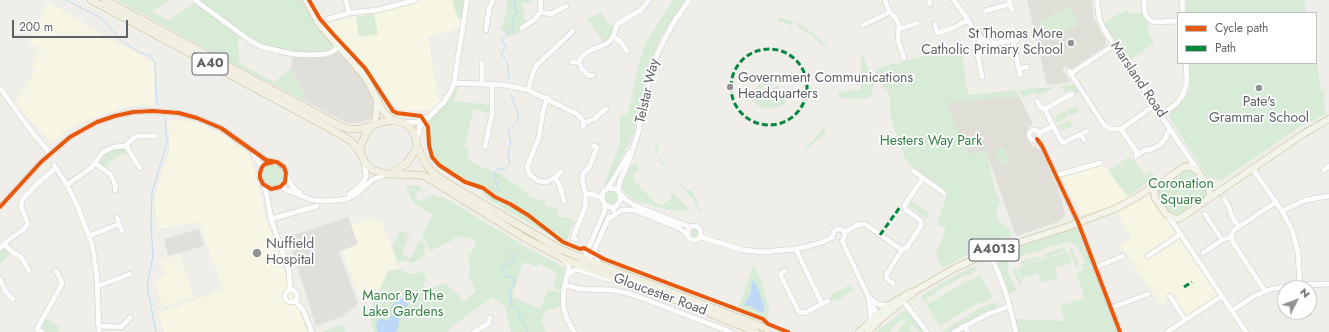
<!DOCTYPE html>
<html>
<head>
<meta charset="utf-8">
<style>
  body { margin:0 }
  #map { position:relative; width:1329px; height:332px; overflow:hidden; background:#efeee9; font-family:Jost,sans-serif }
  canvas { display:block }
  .legend { position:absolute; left:1177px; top:12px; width:140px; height:52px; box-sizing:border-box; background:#fff; border:1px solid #bfc0c2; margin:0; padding:5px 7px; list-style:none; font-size:12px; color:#5e6167 }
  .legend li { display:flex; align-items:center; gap:8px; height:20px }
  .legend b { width:20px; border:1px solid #bfc0c2 }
  .north { position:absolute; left:1277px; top:280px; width:40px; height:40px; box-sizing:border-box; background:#fff; border:1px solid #bfc0c2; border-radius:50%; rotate:48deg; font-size:11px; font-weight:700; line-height:16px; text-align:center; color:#5e6167 }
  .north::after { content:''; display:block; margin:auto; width:14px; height:18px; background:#919294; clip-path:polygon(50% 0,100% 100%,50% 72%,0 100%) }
  .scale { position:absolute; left:12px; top:20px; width:116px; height:18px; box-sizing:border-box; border:2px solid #5e6167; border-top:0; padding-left:5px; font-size:12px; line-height:14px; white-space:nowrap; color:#5e6167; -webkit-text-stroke:3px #fff; paint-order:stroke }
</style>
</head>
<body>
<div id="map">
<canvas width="1329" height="332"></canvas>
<ul class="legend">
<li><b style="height:5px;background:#e8590c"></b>Cycle path</li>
<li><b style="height:5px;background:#00873e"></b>Path</li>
</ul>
<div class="north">N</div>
<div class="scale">200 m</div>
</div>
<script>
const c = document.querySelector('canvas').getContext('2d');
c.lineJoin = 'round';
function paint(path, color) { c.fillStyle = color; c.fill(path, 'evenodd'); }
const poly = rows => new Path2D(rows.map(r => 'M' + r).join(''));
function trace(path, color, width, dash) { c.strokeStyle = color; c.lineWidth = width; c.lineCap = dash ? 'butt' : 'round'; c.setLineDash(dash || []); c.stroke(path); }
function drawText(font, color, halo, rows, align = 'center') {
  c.font = font + ' Jost,sans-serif'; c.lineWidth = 3.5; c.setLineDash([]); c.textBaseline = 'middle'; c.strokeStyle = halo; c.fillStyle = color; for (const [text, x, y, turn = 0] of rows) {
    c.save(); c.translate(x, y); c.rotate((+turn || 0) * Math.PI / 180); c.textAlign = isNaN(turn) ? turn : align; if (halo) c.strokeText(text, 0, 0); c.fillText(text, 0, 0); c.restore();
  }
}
paint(poly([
  [421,0,467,0,462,28,428,37,438,98,444,102,436,110,399,110,379,85,366,78,319,24,412,4],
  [48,1,105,37,131,49,154,64,154,105,133,106,123,108,85,121,63,134,52,143,15,105,36,69,31,66,40,49,27,40,32,34],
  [168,120,179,120,198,123,212,129,226,136,251,156,268,226,307,332,164,332,159,313,223,290,199,222,158,229,154,199,170,148],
  [1104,165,1132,203,1149,196,1153,200,1219,297,1186,318,1172,296,1161,304,1120,245,1131,238,1118,213,1081,214,1061,175],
  [374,217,376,221,381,220,400,270,362,304,342,250,357,244,351,225],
  [180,254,194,297,163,307,154,280,166,276,160,261]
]), '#f7f5e3');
paint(poly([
  [338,47,355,65,377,98,376,116,360,123,347,123,299,98,304,95,291,69,293,54],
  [348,217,358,244,339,252,358,304,343,316,316,326,288,237],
  [199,229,204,246,168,256,164,239]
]), '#e0dfda');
paint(poly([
  [1027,0,1092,0,1094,18,1100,31,1106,40,1105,46,1073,68,1068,68,1066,66,1062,69,1070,82,1047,85],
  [1016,90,1033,124,1028,126,1027,131,1027,139,1032,146,1036,147,1042,152,1061,197,1065,215,1062,219,1057,222,1016,236,986,151,969,154,945,103]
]), '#dfded7');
paint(poly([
  [117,0,139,0,141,1,143,0,169,0,151,12,169,20,197,2,195,0,306,0,338,47,332,52,312,55,262,47,238,33,239,61,242,65,274,82,291,69,304,95,299,98,247,71],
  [452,0,465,0,463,17,458,19],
  [508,0,532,0,528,3,522,3,524,13,523,17,527,24,523,26,518,33,509,37,500,28,503,25],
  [673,0,685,0,658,42,649,68,639,115,632,138,610,180,603,188,620,143,620,116,628,114,638,67,646,42],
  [1186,0,1305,0,1306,13,1186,13],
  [1071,7,1079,25,1047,39,1039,21],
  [1127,11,1132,14,1145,12,1150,20,1148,23,1149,34,1154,43,1126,63,1102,26,1119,13],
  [601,12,607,23,615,27,613,37,605,45,587,19],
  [374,14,378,34,359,37,356,17],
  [778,18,785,19,795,22,792,25,778,21],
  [987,22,991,35,993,34,997,43,988,42,973,30,984,28],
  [798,23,813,33,826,45,822,45,811,35,798,27],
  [961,46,968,95,1016,90,1020,98,1015,99,1014,97,946,103,969,154,986,150,995,191,1000,201,996,212,997,218,1001,223,1008,228,1013,236,1001,240,1002,242,965,256,943,268,936,254,946,229,937,224,948,192,911,166,905,158,894,128,890,113,890,98,886,89,884,90,875,69],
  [1316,48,1320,90,1324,89,1325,114,1298,128,1220,181,1208,177,1169,117,1171,111,1183,100,1189,90,1190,85,1189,63,1316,63],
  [861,53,862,54,875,84,873,87,872,95,866,99,838,98,839,92,861,90],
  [768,73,772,76,775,73,777,74,774,77,773,81,775,84,767,87,753,76,755,74,759,79,764,80,765,79,765,75],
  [454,83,460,84,454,101,492,105,492,114,475,109,473,111,464,148,469,149,467,157,474,164,501,174,510,182,521,187,520,189,529,193,528,196,539,200,545,199,546,207,552,206,558,209,559,218,567,217,574,221,565,244,490,200,481,191,472,185,462,182,440,169,432,161,428,151,426,123],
  [760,83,763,85,765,93,769,99,775,96,775,93,773,88,777,86,782,91,786,97,788,98,784,104,773,109,764,108,757,105,753,101,750,92,755,91],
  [1075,84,1080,92,1076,94,1071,90,1065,93,1061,86],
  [1053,87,1055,88,1039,95,1034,92,1025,97,1024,100,1019,90],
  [1072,107,1077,108,1079,112,1073,115,1069,114,1067,110],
  [1065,111,1068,115,1066,118,1057,123,1055,119,1057,115],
  [1067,121,1071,122,1073,126,1063,130,1060,130,1058,126],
  [824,128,826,131,822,136,812,145,803,150,804,148,813,141,813,140],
  [656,144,659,149,657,152,661,159,671,174,688,190,693,192,700,209,702,210,701,212,697,208,694,200,661,162,656,152,655,145],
  [126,146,130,152,117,157,108,163,109,164,104,169,95,163,103,152],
  [1003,147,1010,162,1002,166,995,150],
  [1130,156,1132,160,1134,159,1145,175,1151,171,1155,177,1128,196,1118,185,1109,170,1119,163,1132,181,1120,163],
  [637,162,638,162,637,166,639,169,632,175,634,177,633,179,657,205,659,203,662,206,672,198,670,195,673,193,687,207,689,210,674,211,647,204,638,202,625,193,622,187,624,180,630,167],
  '262 175a11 11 0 1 1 22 0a11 11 0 1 1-22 0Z',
  [1187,168,1194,171,1207,189,1207,193,1206,197,1177,216,1169,213,1158,197,1156,191,1157,188],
  [416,185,423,188,414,195,420,201,432,195,445,198,527,248,565,268,561,291,553,288,557,273,540,264,537,267,523,262,512,297,540,309,548,290,563,293,563,306,547,310,541,321,546,332,511,332,505,306,492,297,449,329,447,332,374,332,369,315,373,306,372,303,376,298,388,271,397,269,402,270,405,273,417,274,421,271,426,275,426,280,423,286,424,289,426,290,445,283,456,293,458,292,460,298,464,302,476,291,469,277,470,262,468,255,476,246,475,240,457,236,451,241,430,251,427,242,421,238,433,214,414,204,406,186],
  '604 197a7 7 0 1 1 14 0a7 7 0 1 1-14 0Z',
  [911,201,930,214,927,219,907,205],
  [1078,222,1095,265,1083,269,1082,265,1085,264,1078,246,1075,247,1072,242,1066,244,1065,242,1016,258,1017,259,1008,262,1009,268,1007,269,1014,287,1015,287,1017,291,1007,294,990,252],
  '690.5 233a4.5 4.5 0 1 1 9 0a4.5 4.5 0 1 1-9 0Z',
  [400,230,409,235,402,253,410,259,420,240,425,244,424,256,413,263,404,260,398,263,392,246],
  [4,244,12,252,0,264,0,248],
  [1066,247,1065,251,1045,257,1044,254],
  [1072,248,1079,266,1076,268,1069,249],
  [1066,252,1069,254,1072,262,1055,268,1058,278,1042,283,1038,273,1021,279,1018,269,1022,266],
  [1038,256,1039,259,1021,265,1020,262],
  [754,264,762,284,769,308,768,319,738,308],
  [975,266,999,309,954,332,943,332,921,296,952,277],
  [977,271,980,275,970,281,969,280,928,304,925,299,936,294,935,292,966,275,967,276],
  [992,297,995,302,984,307,983,306,943,331,940,326,951,320,950,319,981,302,982,303],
  [1095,266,1120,332,1016,332,1013,319,1065,321,1060,306,1085,298,1076,272],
  [1012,268,1016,269,1022,284,1019,286],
  [851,284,854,290,843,296,839,301,832,300,830,296],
  [905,310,908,312,926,332,920,332,910,323,909,323,911,326,909,328,913,332,896,332,906,323,902,319,889,332,876,332],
  [43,317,59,327,57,332,42,332,37,329],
  [343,324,345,332,321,332]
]), '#d7ebd7');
paint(poly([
  [752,280,756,284,764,305,763,309,765,311,763,312,757,311,751,306,745,306,745,303,751,293],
  [399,298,405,299,408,305,400,318,398,328,395,332,378,332,376,327,378,320,383,318,386,321,391,317,391,307]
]), '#bed8f8');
trace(poly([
  [66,0,101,18,122,41,140,53,149,55,155,62,157,105],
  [512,22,512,19,517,13,514,6,516,0],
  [509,79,507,62,501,54,506,47,502,40,510,31,514,29,513,24],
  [499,192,494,175,497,169,505,169,510,164,508,153,511,142,509,135,509,130,518,121,518,115,511,95],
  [509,251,514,255,513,259,509,264,501,269,507,278,513,277,515,281,510,291,511,305,517,309,519,316,528,332],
  [156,332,147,285,153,256,151,225,152,192,167,143,165,118]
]), '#bed8f8', 1);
const minor = poly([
  [195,0,249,40,262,47,293,54,312,55,326,54,332,52,338,47],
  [346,0,349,13],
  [540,0,541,7,540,12,551,14,566,6],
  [885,0,888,9,896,19,899,24,898,40,904,58],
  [929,0,930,4],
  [954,0,968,20,974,32,981,38,988,42,997,43,1017,40],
  [1009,0,1012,10],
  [1097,0,1099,17,1103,28,1198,171],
  [1144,0,1145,14,1150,20,1154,22,1178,21],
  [1182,0,1183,13],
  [985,11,1010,4],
  [328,19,349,13,378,10,415,0],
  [935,24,937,33,953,28,968,20],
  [863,25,890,12],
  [899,27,903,28,917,23],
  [522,28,535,19,540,12],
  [486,30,489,9,493,0],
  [613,37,620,41,627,51],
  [981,38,978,46,978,55,982,77],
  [1013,41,1020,75],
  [572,62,579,62],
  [1019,69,1027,67],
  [1069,71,1104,125,1111,129,1121,129,1155,105],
  [1070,74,1114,45],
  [593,75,589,76,581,68,579,62,581,58,587,52,608,43,613,37,617,24,641,10,649,0],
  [454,83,505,85,528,90,577,114,581,118,584,123],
  [482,84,482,63],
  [0,88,35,136,50,153],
  [528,90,534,70,538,64,573,31],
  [547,98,543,111,539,137,527,167,530,175,538,181,547,182,555,177],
  [1037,101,1040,107,1045,109,1053,126,1062,142,1065,142,1087,131],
  [1045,109,1072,94],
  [1161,115,1176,104,1183,95,1187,81,1186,63],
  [404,123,417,122,426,118],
  [583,127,584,123,594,119,606,109],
  [1121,129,1138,154],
  '1029 135a5 5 0 1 1 10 0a5 5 0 1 1-10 0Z',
  [1039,133,1053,126],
  [1081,134,1084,140],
  [417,139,420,126,444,102,451,91,454,83,467,0],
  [1037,139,1042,146,1078,222,1120,332],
  [126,146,132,139,138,136,155,136],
  [126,146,140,168],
  [485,147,492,114,492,85],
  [253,154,262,167],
  [1136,156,1145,150,1152,149,1160,145,1166,138,1167,133,1171,130],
  [95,163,111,175,116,186,115,190],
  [54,165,67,185,77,205,92,244,97,277,99,332],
  [1252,168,1282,211,1292,230,1298,252,1300,285],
  [1324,170,1329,166],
  [913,171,944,193],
  [561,172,555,177,560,187,564,201],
  [1057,175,1100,163],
  [287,176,291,185,296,190,300,193],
  [67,185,91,168,103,152,114,147,126,146],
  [265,186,271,219,289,271,290,290],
  [280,187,312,200,322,201,339,200,346,199,357,194,372,180,387,174],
  [608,188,629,153],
  [618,191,620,180,629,161,638,133,649,78,658,52,672,25,689,0],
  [349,194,358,188,363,183,366,177,365,163],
  [587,195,591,194,601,197],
  [1224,199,1229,207,1232,217,1239,227],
  [0,207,41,162,70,137,97,122,115,116,133,112,153,111,179,113,197,118,221,128,266,160,277,162,284,167,286,173,285,182,280,187,271,189,263,184,260,178,260,173,262,167,265,164,274,162],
  [614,208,607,206,602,200,603,192,608,188,616,189,626,200,634,205,690,227],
  [613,210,620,201,620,195],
  [1282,211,1306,200,1329,196],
  [1205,214,1222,240,1231,237],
  [1169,217,1246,332],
  [117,218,122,231],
  [271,219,317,206],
  [608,219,622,210,634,210,679,228,687,234],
  '687 233a7 7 0 1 1 14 0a7 7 0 1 1-14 0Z',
  [844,232,858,225,865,224,902,250,907,247,921,226,921,223,920,220,906,210,904,206,923,178],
  [89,236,119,224],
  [701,237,743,250,763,252,796,249,820,243,833,237],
  [833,237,833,234,835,230,838,229,842,230,844,232,845,236,842,241],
  [576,239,573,238,586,204,585,197,587,195,584,189,582,177,583,173,589,168,597,147,593,146],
  [842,241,878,317],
  [4,244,12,252,21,257,29,271],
  [0,248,12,237,23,230,27,225,27,221,21,207,22,200,37,184,56,168],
  [595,249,598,264],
  [796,249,822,304],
  [990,252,1006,293,1016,332],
  [1203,253,1222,240],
  [1148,256,1181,234],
  [564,260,569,264,569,269,564,288,563,306,567,319,574,332],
  [583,261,605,210,604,204],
  [587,263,589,261,609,217],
  [1096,267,1123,256],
  [785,271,781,273,781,276,799,312,804,313,828,301],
  [568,274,575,270,579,270,611,280],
  [0,279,5,291,13,299],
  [893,283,887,279,886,275,902,250],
  [565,285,581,289,613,290,631,294,731,332],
  [98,286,130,274],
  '285 296a6 6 0 1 1 12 0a6 6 0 1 1-12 0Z',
  [1265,291,1232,241,1231,235,1234,230,1276,202],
  [1170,296,1185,320],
  [871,299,878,304,885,306,889,305],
  [295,301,303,310,312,332],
  [904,302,927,332],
  [1111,308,1148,294],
  [1232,311,1254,296,1272,289,1293,285,1329,284],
  [869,323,871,317,869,300],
  [99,326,121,327,130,318],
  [964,326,968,332],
  [42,332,37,329,62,284,61,280,56,271],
  [474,332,489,323,490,318],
  [954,332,988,314,1010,306],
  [1167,332,1222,296]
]);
const major = poly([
  [306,0,319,24,366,78,383,111,389,117,393,120],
  [373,125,376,116,377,99],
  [1208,198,1210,194,1209,189,1198,171,1188,166,1184,167,1167,179,1154,190,1155,198,1166,214,1173,218,1179,219,1303,134,1329,119],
  [859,332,889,305,911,292],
  [868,332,880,320,915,291,955,268,990,252,1064,228,1117,208,1137,197,1149,189,1156,187]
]);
const highway = poly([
  [91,0,329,128,351,141,360,152],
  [105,0,342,127,350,129,361,129,382,122,393,120,404,123,412,129,415,136,417,147,407,163,391,174],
  [373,125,366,134,361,145,360,152,365,163,373,170,387,174,418,175,425,176,525,238,564,259,637,287,688,304,756,332],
  [417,147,427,166,433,173,444,181,558,248,589,261,776,332]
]);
trace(minor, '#cbcbc9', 6);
trace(major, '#d7d2b7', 8);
trace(highway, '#c7be95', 8);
trace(minor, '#fdfcfc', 5);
trace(major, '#f4f3e9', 6);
trace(highway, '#f1efe2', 7);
trace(poly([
  '731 87a38 38 0 1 1 76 0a38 38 0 1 1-76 0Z',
  [880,235,900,207],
  [1184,287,1192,282]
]), '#00873e', 3, [6, 3]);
trace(poly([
  [309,0,320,19,334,35,365,68,393,111,397,113,421,116,428,127,429,145,432,157,439,165,465,182,483,188,495,197,510,204,528,215,563,242,580,249,584,248,604,259,763,319,768,324,788,332],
  [1037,139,1042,146,1078,222,1120,332],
  [0,207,41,162,70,137,97,122,115,116,133,112,153,111,179,113,197,118,221,128,266,160,277,162,284,167,286,173,285,182,280,187,271,189,263,184,260,178,260,173,262,167,265,164,274,162]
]), '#e8590c', 4);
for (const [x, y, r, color] of [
  [1071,43,4,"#919294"],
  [730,87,4,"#919294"],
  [1259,88,4,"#919294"],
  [257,253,5,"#919294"]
]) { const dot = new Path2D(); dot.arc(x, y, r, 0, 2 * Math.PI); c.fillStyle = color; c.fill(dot); trace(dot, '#fff', 1.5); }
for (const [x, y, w] of [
  [210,64,36],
  [994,250,50]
]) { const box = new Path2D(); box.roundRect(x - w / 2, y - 11, w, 22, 3); c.fillStyle = '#fff'; c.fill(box); trace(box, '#5e6167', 1); }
drawText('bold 13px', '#5e6167', null, [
  ["A40",210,64],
  ["A4013",994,250]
]);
drawText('14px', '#5e6167', '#fff', [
  ["St Thomas More",1063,35,"right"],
  ["Catholic Primary School",1063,51,"right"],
  ["Government Communications",738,79],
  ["Headquarters",738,95],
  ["Pate's",1259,103,"center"],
  ["Grammar School",1259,119,"center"],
  ["Nuffield",266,245],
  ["Hospital",266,261]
], 'left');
drawText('14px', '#5e6167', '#fff', [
  ["Marsland Road",1138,80,56],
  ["Telstar Way",648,91,-77],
  ["Gloucester Road",660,295,20]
]);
drawText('14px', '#338241', '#fff', [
  ["Hesters Way Park",931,142],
  ["Coronation",1181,185],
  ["Square",1181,201],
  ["Manor By The",403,297],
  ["Lake Gardens",403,313]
]);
</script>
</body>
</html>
